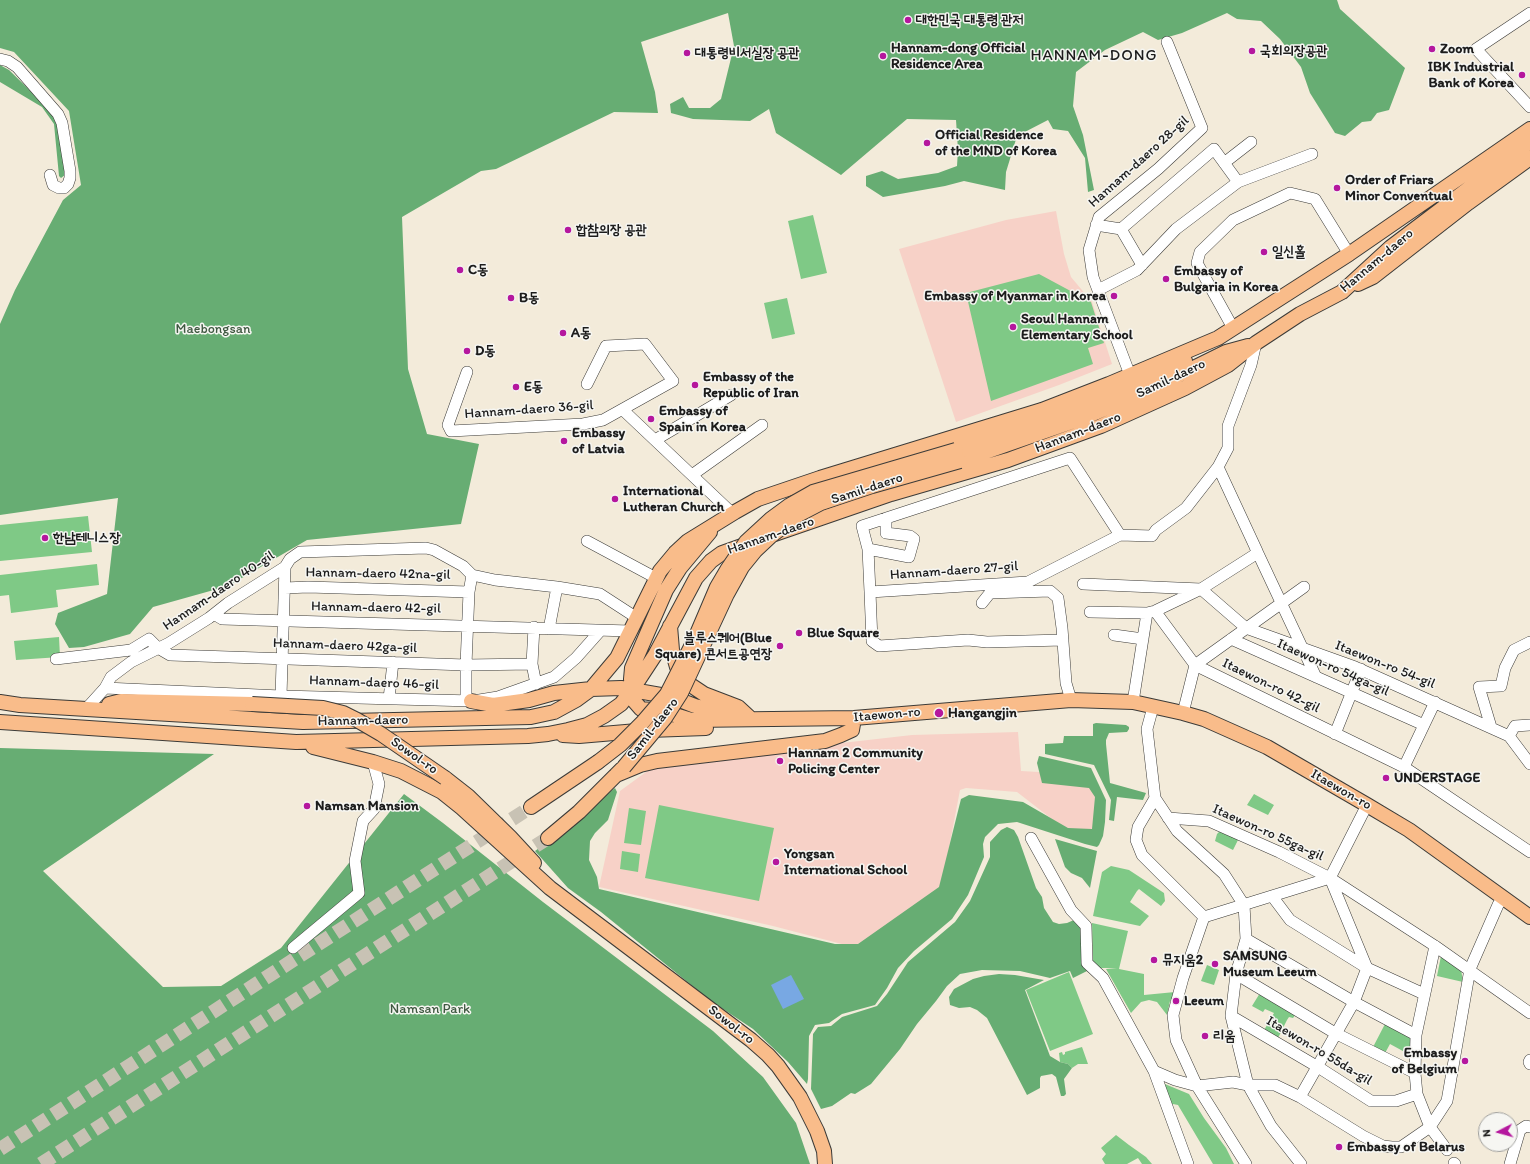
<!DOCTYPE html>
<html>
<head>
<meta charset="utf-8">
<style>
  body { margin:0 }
  #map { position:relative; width:1530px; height:1164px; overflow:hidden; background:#f3ebda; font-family:Itim,sans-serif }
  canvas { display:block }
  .north { position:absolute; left:1478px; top:1112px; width:40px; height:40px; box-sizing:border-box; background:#f6f6f2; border:1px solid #9f9f9c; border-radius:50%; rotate:264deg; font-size:11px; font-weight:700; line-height:16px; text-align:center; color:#1c1c1c }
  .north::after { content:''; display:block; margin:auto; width:14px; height:18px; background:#b5179e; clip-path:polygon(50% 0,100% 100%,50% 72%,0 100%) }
</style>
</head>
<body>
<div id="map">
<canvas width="1530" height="1164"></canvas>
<div class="north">N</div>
</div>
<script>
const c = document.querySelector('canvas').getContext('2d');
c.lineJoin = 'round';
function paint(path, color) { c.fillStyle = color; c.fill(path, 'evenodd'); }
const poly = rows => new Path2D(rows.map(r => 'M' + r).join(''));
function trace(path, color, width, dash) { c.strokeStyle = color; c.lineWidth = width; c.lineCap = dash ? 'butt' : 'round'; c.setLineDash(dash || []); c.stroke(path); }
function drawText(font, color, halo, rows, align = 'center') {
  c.font = font + ' Itim,"Poor Story",sans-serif'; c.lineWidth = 3; c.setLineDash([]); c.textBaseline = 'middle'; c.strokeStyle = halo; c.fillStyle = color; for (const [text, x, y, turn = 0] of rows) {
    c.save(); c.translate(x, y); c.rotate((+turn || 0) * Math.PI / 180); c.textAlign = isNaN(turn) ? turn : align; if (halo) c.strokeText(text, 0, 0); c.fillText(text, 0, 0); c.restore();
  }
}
paint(poly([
  [1056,211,1064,254,1071,277,1092,302,1112,364,1059,385,956,422,899,249,1006,220],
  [1018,732,1021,771,1092,775,1099,788,1095,836,1070,833,1017,792,966,788,960,790,941,890,857,948,773,926,599,887,620,791,657,764,912,735]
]), '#f7d1c7');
paint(poly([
  [813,215,827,273,801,279,788,221],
  [1039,274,1091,302,1104,343,1088,348,1093,364,991,401,966,293],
  [787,298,795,334,772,339,764,303],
  [88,516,92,552,0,561,0,525],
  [97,564,99,585,56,590,58,607,11,613,9,595,0,596,0,575],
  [59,637,60,657,16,660,14,641],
  [1254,794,1274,805,1268,815,1247,805],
  [659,805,774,828,759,901,645,878],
  [629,808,646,811,641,845,624,843],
  [1221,830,1239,838,1233,850,1215,841,1217,834],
  [622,851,640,854,638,872,620,869],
  [1111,866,1129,870,1164,893,1165,901,1161,906,1139,889,1137,891,1130,902,1149,916,1140,926,1093,916,1102,872],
  [1092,923,1128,931,1119,969,1144,974,1144,995,1175,992,1174,1000,1170,1001,1167,1015,1157,1002,1149,1000,1141,1002,1131,1013,1106,969,1117,968,1099,968,1093,962],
  [1441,956,1461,969,1463,982,1437,976],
  [1207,965,1219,970,1214,985,1201,981],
  [1069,972,1093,1034,1050,1051,1026,990],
  [1260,993,1296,1014,1293,1018,1289,1017,1287,1020,1277,1040,1263,1032,1274,1013,1265,1009,1263,1012,1252,1006],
  [1385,1024,1413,1038,1412,1056,1390,1044,1384,1055,1372,1049],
  [1082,1047,1088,1064,1078,1064,1072,1068,1068,1064,1060,1062,1059,1053,1062,1052,1063,1055,1065,1054,1065,1052],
  [1160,1082,1189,1094,1204,1118,1226,1148,1234,1164,1213,1164,1178,1105,1173,1104,1169,1106],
  [1116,1135,1129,1145,1146,1157,1152,1164,1142,1164,1138,1158,1127,1164,1105,1164,1102,1159,1106,1154,1101,1148]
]), '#7fc986');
paint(poly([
  [0,0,1337,0,1340,9,1405,68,1389,110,1377,113,1371,121,1362,122,1345,136,1335,133,1310,93,1301,67,1280,39,1261,21,1237,19,1227,13,1182,33,1158,40,1143,32,1105,50,1076,72,1073,106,1083,135,1094,190,1088,192,1085,158,1068,131,1053,129,1048,120,1017,136,1006,172,1005,190,964,181,945,186,883,197,866,186,866,176,882,171,898,179,938,173,957,166,958,150,956,120,907,119,841,175,776,133,769,109,750,121,693,119,671,113,670,104,683,97,689,108,710,108,721,99,734,46,728,13,641,42,655,92,658,113,614,112,496,169,481,171,402,217,408,369,427,434,479,444,461,524,307,540,228,586,153,607,130,634,84,647,69,648,55,624,58,613,107,594,118,498,0,515,0,324,15,290,63,200,81,185,69,111,14,52,0,48],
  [0,65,9,70,50,110,59,125,65,175,61,178,59,176,54,124,42,107,0,82],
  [1096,723,1126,725,1129,727,1129,729,1127,732,1109,733,1106,740,1106,744,1110,783,1146,793,1143,800,1117,797,1114,821,1109,820,1111,800,1094,765,1045,754,1045,744,1063,743,1064,736,1093,736,1093,724],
  [0,748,214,754,43,871,163,987,221,986,281,948,404,794,443,823,543,902,713,1031,763,1077,796,1123,810,1164,0,1164],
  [1039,756,1091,768,1106,800,1105,822,1103,836,1099,845,1097,847,1085,844,1017,822,998,824,985,837,983,844,984,857,968,895,952,919,914,951,898,968,887,988,875,1005,842,1014,829,1023,815,1025,809,1036,808,1079,807,1084,788,1062,753,1029,711,1001,601,912,568,888,535,851,546,843,615,788,617,792,608,820,595,833,590,841,589,860,597,877,599,889,835,944,858,944,939,887,961,799,969,795,1023,802,1068,828,1092,829,1095,797,1089,788,1042,783,1037,763],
  [1007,827,1014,830,1018,837,1036,888,1042,897,1044,908,1053,922,1059,924,1067,923,1074,920,1085,928,1087,971,1073,978,1070,971,1050,978,1020,971,982,970,960,974,947,986,936,1001,917,1024,900,1049,871,1084,855,1094,851,1093,832,1106,821,1109,811,1089,813,1034,818,1027,831,1026,842,1017,877,1006,887,994,908,962,955,922,970,901,990,857,990,842,1001,830],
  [1055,839,1097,851,1090,888,1082,878,1071,873,1065,867],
  [999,974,1015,975,1044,980,1025,990,1050,1056,1060,1062,1068,1064,1072,1068,1064,1079,1066,1094,1064,1096,1061,1096,1056,1077,1052,1074,1041,1076,1040,1078,1040,1088,1027,1095,987,1018,977,1010,970,1007,959,1008,950,1005,949,997,954,989,973,979,984,976]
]), '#67ad73');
paint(poly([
  [791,975,804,999,783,1009,771,985]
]), '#78a8e3');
trace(poly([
  [0,1149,531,807],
  [41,1164,548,838]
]), '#c8c2b4', 14, [14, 7]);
const minor = poly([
  [1530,13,1476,49,1530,107],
  [0,59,8,61,17,67,58,114,62,123,70,171,70,178,68,184,64,188,59,188,53,185,50,175],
  [1224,163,1251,142],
  [1096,225,1121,229,1142,265],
  [1121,229,1214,149,1238,182],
  [1098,290,1137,270,1176,229,1238,182,1312,154],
  [1233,328,1197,263,1200,252,1233,220,1290,193,1315,199,1349,254],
  [467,372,448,425,451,431,583,424,603,420,673,381,645,344,606,346,587,384],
  [1130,375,1093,277,1089,250,1099,217,1158,169,1202,128,1167,42],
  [623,410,732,513],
  [655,440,731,395],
  [692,475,762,425],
  [1120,535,1070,458,862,526,868,549,870,592,1028,582,1120,535,1152,536,1156,530,1186,508,1218,467,1228,448,1228,426,1251,365,1256,343],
  [587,541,656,578],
  [1255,547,1316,677],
  [868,549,909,557,914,539,910,536,886,533,886,518],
  [1083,584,1201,589,1246,628,1355,667,1509,736,1530,764],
  [285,588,308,587,469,592],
  [870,592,872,641,879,646,968,640,987,642,1063,640],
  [982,603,990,593,1050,591,1058,598,1062,628,1066,683,1071,700],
  [1155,611,1195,665,1404,767,1530,852],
  [1090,612,1147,613,1155,611,1201,589,1256,554,1257,551,1218,467],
  [214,614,222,619,630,631],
  [534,627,532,664,536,684],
  [549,629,557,587],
  [1114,635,1143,639],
  [1231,639,1424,725],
  [56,659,131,650,149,639,158,648,170,655,466,665,532,664],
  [105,688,281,696,473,701,498,697,554,677,576,658,600,631],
  [281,696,285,567],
  [389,699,393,662],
  [466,701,466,665,469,592,472,575],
  [1133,702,1147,613],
  [1153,707,1147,729,1155,798,1177,831,1224,874,1244,905,1246,939,1236,974,1231,1016,1248,1085,1271,1126,1301,1164],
  [86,709,105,688,111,677,131,662,169,643,209,618,228,603,285,567,290,559,300,552,426,548,434,550,463,566,472,575,495,580,557,587,600,594,637,618],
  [1183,713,1195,665,1304,587],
  [1491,727,1479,687,1501,686,1505,668,1514,650,1530,642],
  [1335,734,1361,669],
  [1509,736,1515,726,1530,725],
  [1404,767,1435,702],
  [1155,798,1138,827,1136,840,1142,855,1204,917,1330,878],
  [1168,818,1209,821,1279,852,1330,878,1435,946,1530,1013],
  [1031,838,1071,910,1086,926,1087,963,1103,978,1154,1071,1175,1080,1197,1086,1233,1082,1248,1085,1275,1085,1300,1097,1363,1136,1383,1146,1392,1147,1401,1147,1430,1127,1447,1101,1470,969,1498,905,1503,897],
  [1272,896,1290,920,1367,968,1424,994],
  [1204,917,1183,978,1173,1015,1176,1040,1197,1086,1246,1164],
  [1246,939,1354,1002,1416,1035],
  [1435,946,1416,1035,1415,1073,1417,1094,1430,1127,1447,1150],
  [293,948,359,893,355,861,363,821,374,809,379,784,373,762],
  [1236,974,1335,1033,1415,1073],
  [1231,1016,1318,1067,1371,1101,1396,1101,1417,1094],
  [1530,1060,1529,1062,1530,1064],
  [1154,1071,1188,1164],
  [1300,1097,1354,1002,1367,968,1330,878,1367,805],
  [1454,1163,1455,1164],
  [1510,1164,1520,1130,1526,1126,1530,1127]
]);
const major = poly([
  [1358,284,1373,277,1468,203,1530,158],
  [956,450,1076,409,1145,381,1185,361],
  [960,461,1083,418,1151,389,1226,352,1248,346],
  [710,532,680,568,666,590,632,668,631,679,634,701,641,709,662,711,691,720,854,718,1071,700,1133,702,1183,713,1204,719,1267,747,1367,805,1409,830,1530,917],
  [775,534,891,494,1008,460,1101,426,1185,388,1228,365,1256,343,1300,314,1342,292,1391,247,1530,142],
  [670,626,672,650,677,667,683,680,704,694,738,707,751,719],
  [471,701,493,705,529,700,554,693,591,689,621,688,672,697,695,706,729,714],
  [0,702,20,705,303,722,531,717,554,712,576,700,591,689,617,658,660,571,675,553,688,541,735,512,758,499,820,478,1042,410,1109,384,1218,338,1349,254,1530,129],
  [109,704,121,701,252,704],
  [0,722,296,742,528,736,548,734,568,730,587,725,604,716,621,704,632,690,655,655,696,578,711,561,722,553,750,543],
  [563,735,579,736,649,730,706,728],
  [313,747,373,762,401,771,442,792,462,808,550,888,751,1040,768,1055,778,1066,800,1097,817,1131,824,1151,825,1164],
  [616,775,640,765,657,761,825,741,841,735,852,730,854,718],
  [445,778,468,796,510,837,534,863],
  [531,807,598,762],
  [548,838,579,812,622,769]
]);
trace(minor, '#3c3b38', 12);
trace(major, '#3c3b38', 16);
trace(minor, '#fff', 11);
trace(major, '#f9bc8a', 14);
const majorBridge = poly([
  [252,704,323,708,343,713,357,720,381,734,445,778],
  [598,762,620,745,642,723,667,694,694,641,717,587,727,570,746,542,771,519,790,505,813,492,956,450],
  [624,767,665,718,681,693,727,594,742,567,755,551,771,536,798,515,821,503,872,486,960,461]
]);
trace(majorBridge, '#3c3b38', 16, []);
trace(majorBridge, '#f9bc8a', 14);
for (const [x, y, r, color] of [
  [908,20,4,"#b5179e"],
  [1432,49,4,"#b5179e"],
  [1252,51,4,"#b5179e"],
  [687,53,4,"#b5179e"],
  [883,56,4,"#b5179e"],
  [1522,75,4,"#b5179e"],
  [927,143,4,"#b5179e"],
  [1337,188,4,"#b5179e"],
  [568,230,4,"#b5179e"],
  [1264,252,4,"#b5179e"],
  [460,270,4,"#b5179e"],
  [1166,279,4,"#b5179e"],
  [1114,296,4,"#b5179e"],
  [511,298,4,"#b5179e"],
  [1013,327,4,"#b5179e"],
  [563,333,4,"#b5179e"],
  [467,351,4,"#b5179e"],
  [695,385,4,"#b5179e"],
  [516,387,4,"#b5179e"],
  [651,419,4,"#b5179e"],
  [564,441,4,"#b5179e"],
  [615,499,4,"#b5179e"],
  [45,538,4,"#b5179e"],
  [799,633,4,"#b5179e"],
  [780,646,4,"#b5179e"],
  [939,713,5,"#b5179e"],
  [780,761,4,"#b5179e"],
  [1386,778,4,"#b5179e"],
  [307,806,4,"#b5179e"],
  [776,862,4,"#b5179e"],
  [1154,960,4,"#b5179e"],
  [1215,964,4,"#b5179e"],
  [1176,1001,4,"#b5179e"],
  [1205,1036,4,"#b5179e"],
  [1465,1061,4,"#b5179e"],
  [1339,1147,4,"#b5179e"]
]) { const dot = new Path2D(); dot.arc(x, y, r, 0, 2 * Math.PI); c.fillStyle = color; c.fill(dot); trace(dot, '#f6f6f2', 1.5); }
drawText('bold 14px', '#1c1c1c', '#f6f6f2', [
  ["대한민국 대통령 관저",916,20],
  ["Hannam-dong Official",891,48],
  ["Residence Area",891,64],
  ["Zoom",1440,49],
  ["국회의장공관",1260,51],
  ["대통령비서실장 공관",695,53],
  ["IBK Industrial",1514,67,"right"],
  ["Bank of Korea",1514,83,"right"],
  ["Official Residence",935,135],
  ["of the MND of Korea",935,151],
  ["Order of Friars",1345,180],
  ["Minor Conventual",1345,196],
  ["합참의장 공관",576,230],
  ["일신홀",1272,252],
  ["C동",468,270],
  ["Embassy of",1174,271],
  ["Bulgaria in Korea",1174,287],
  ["Embassy of Myanmar in Korea",1106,296,"right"],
  ["B동",519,298],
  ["Seoul Hannam",1021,319],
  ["Elementary School",1021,335],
  ["A동",571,333],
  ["D동",475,351],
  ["Embassy of the",703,377],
  ["Republic of Iran",703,393],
  ["E동",524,387],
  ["Embassy of",659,411],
  ["Spain in Korea",659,427],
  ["Embassy",572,433],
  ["of Latvia",572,449],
  ["International",623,491],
  ["Lutheran Church",623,507],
  ["한남테니스장",53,538],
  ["Blue Square",807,633],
  ["블루스퀘어(Blue",772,638,"right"],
  ["Square) 콘서트공연장",772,654,"right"],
  ["Hangangjin",948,713],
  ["Hannam 2 Community",788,753],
  ["Policing Center",788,769],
  ["UNDERSTAGE",1394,778],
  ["Namsan Mansion",315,806],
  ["Yongsan",784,854],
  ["International School",784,870],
  ["SAMSUNG",1223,956],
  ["Museum Leeum",1223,972],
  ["뮤지움2",1162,960],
  ["Leeum",1184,1001],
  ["리움",1213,1036],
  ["Embassy",1457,1053,"right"],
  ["of Belgium",1457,1069,"right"],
  ["Embassy of Belarus",1347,1147]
], 'left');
drawText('14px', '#1c1c1c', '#f6f6f2', [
  ["Hannam-daero 28-gil",1139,162,-42],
  ["Hannam-daero",1377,261,-40],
  ["Samil-daero",1171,379,-25],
  ["Hannam-daero 36-gil",529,410,-4],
  ["Hannam-daero",1078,433,-21],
  ["Samil-daero",867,489,-18],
  ["Hannam-daero",771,536,-19],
  ["Hannam-daero 27-gil",954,571,-4],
  ["Hannam-daero 42na-gil",378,574,1],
  ["Hannam-daero 40-gil",219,591,-34],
  ["Hannam-daero 42-gil",376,608,1],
  ["Hannam-daero 42ga-gil",345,646,2],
  ["Itaewon-ro 54-gil",1385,665,22],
  ["Itaewon-ro 54ga-gil",1333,668,24],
  ["Hannam-daero 46-gil",374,683,2],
  ["Itaewon-ro 42-gil",1271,686,26],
  ["Itaewon-ro",887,715,-5],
  ["Hannam-daero",363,721,-1],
  ["Samil-daero",653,729,-52],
  ["Sowol-ro",414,756,35],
  ["Itaewon-ro",1341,790,30],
  ["Itaewon-ro 55ga-gil",1268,833,24],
  ["Sowol-ro",731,1025,38],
  ["Itaewon-ro 55da-gil",1319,1051,31]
]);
drawText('14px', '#3f5941', '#f6f6f2', [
  ["Maebongsan",213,329],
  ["Namsan Park",430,1009]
]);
c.letterSpacing = '1px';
drawText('16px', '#1c1c1c', '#f6f6f2', [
  ["HANNAM-DONG",1094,56]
]);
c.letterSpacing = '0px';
</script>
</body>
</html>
